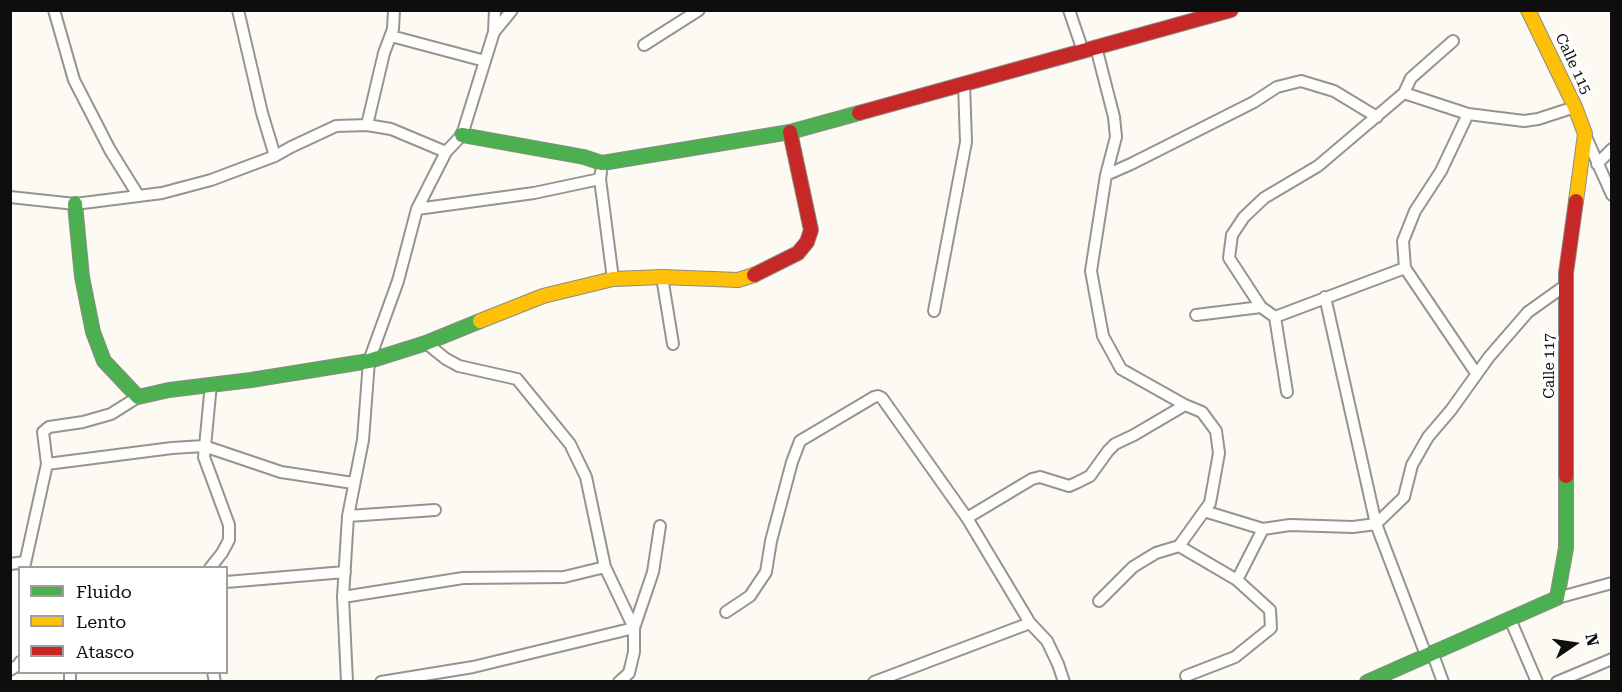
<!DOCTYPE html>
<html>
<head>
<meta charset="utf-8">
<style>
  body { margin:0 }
  #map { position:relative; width:1622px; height:692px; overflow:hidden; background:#fcfaf2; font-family:"Roboto Serif",serif }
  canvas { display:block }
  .frame { position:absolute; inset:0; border:12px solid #0e0e0e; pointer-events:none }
  .legend { position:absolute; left:18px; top:566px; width:210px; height:108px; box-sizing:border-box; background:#fff; border:2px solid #9f9f9f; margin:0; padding:8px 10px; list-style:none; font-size:18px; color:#0e0e0e }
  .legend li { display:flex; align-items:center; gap:12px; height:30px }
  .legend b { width:30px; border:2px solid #9f9f9f }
  .north { position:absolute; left:1544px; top:614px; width:60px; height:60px; -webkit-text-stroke:4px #fff; paint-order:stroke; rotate:77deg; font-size:16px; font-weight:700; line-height:24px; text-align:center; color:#0e0e0e }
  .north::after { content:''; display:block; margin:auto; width:21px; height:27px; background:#0e0e0e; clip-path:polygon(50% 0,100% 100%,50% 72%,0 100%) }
</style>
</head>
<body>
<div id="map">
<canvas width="1622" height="692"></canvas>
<div class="frame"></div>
<ul class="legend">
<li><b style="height:8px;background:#4caf50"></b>Fluido</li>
<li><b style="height:8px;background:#ffc107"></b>Lento</li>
<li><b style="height:8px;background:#c62828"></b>Atasco</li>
</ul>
<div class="north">N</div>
</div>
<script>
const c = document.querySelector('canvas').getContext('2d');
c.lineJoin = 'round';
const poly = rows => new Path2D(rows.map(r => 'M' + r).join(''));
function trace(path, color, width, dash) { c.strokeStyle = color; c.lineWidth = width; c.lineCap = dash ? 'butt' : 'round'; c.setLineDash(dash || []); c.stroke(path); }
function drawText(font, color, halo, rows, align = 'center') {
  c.font = font + ' "Roboto Serif",serif'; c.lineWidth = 6; c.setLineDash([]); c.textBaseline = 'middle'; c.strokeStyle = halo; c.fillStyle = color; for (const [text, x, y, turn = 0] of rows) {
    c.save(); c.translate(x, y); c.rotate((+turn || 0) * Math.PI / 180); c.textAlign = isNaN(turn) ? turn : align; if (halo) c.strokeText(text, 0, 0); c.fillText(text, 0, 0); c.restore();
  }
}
const street = poly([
  [54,10,74,80,110,150,138,195],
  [238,10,262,113,275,156],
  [1069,10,1083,51],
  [494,32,512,10],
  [391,36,485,61],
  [644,45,699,10],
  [1096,47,1114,117,1116,137,1106,175,1091,271,1103,336,1121,369,1185,405,1202,412,1216,431,1219,453,1210,503,1179,546],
  [1404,93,1468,114,1524,121,1538,119,1575,107],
  [1468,114,1441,171,1415,211,1403,241,1405,268,1476,373],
  [367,125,384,53,393,29,394,10],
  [1586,137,1612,195],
  [1597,164,1612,149],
  [601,172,600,179,613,279],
  [1106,175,1131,164,1254,102,1277,87,1301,81,1334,91,1377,117],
  [10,197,75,204,162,193,211,180,275,156,291,147,336,126,367,125,391,129,446,152],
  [417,209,534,193,600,179],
  [662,277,673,344],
  [1325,297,1376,524,1426,655],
  [934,311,966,142,964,84],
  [1196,315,1261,307],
  [1275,317,1261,307,1229,258,1232,235,1244,217,1264,198,1318,166,1404,93,1411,78,1453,41],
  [1275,317,1405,268],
  [1275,317,1287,392],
  [47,464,172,448,204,446,281,472,353,483],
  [1204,511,1263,529,1290,525,1353,527,1376,524,1404,497,1412,465,1428,437,1451,410,1489,357,1528,312,1566,285],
  [348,516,435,510],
  [967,518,1032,479,1040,477,1069,486,1076,483,1090,476,1108,451,1115,444,1134,435,1185,405],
  [10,564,25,562],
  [24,568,47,464,43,432,49,427,83,422,111,414,138,397],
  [210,568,222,553,229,540,229,525,204,457,211,384],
  [1237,580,1263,529],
  [226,582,345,572],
  [343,597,463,578,564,577,605,567],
  [1557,598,1612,583],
  [1099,601,1133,567,1156,553,1179,546,1237,580,1270,610,1271,628,1235,657,1186,676],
  [726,612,750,596,766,572,771,541,792,462,800,441,874,397,878,396,882,398,967,518,1030,623,1047,641,1058,664,1064,682],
  [1510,619,1537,682],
  [1432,652,1443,682],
  [10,670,20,664,20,662],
  [70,672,70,682],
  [213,672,215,682],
  [347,682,343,597,348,516,363,440,369,361,398,281,417,209,446,152,462,135,494,32,495,10],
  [381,682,473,667,634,628,605,567,586,477,570,444,517,379,459,366,446,359,426,343],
  [619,682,629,673,634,652,634,628,653,572,660,526],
  [874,682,1030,623],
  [1557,682,1612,659]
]);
const fast = poly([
  [462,135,584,157,602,163,790,132,859,113],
  [75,204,82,277,93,332,104,361,138,397,169,390,251,380,369,361,426,343,480,321],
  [1367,682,1557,598,1566,548,1566,476]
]);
const slow = poly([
  [1528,10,1575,107,1585,134,1576,201],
  [480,321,543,296,613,279,662,277,738,280,754,275]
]);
const jam = poly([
  [859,113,1231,10],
  [754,275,798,253,807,242,811,230,790,132],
  [1566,476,1566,273,1576,201]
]);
trace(street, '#959491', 14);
trace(fast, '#8c8b87', 16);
trace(slow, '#8c8b87', 16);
trace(jam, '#8c8b87', 16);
trace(street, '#fffefd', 10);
trace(fast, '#4caf50', 14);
trace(slow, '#ffc107', 14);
trace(jam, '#c62828', 14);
drawText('15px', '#0e0e0e', '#fff', [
  ["Calle 115",1573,64,65],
  ["Calle 117",1550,366,-90]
]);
</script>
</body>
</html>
